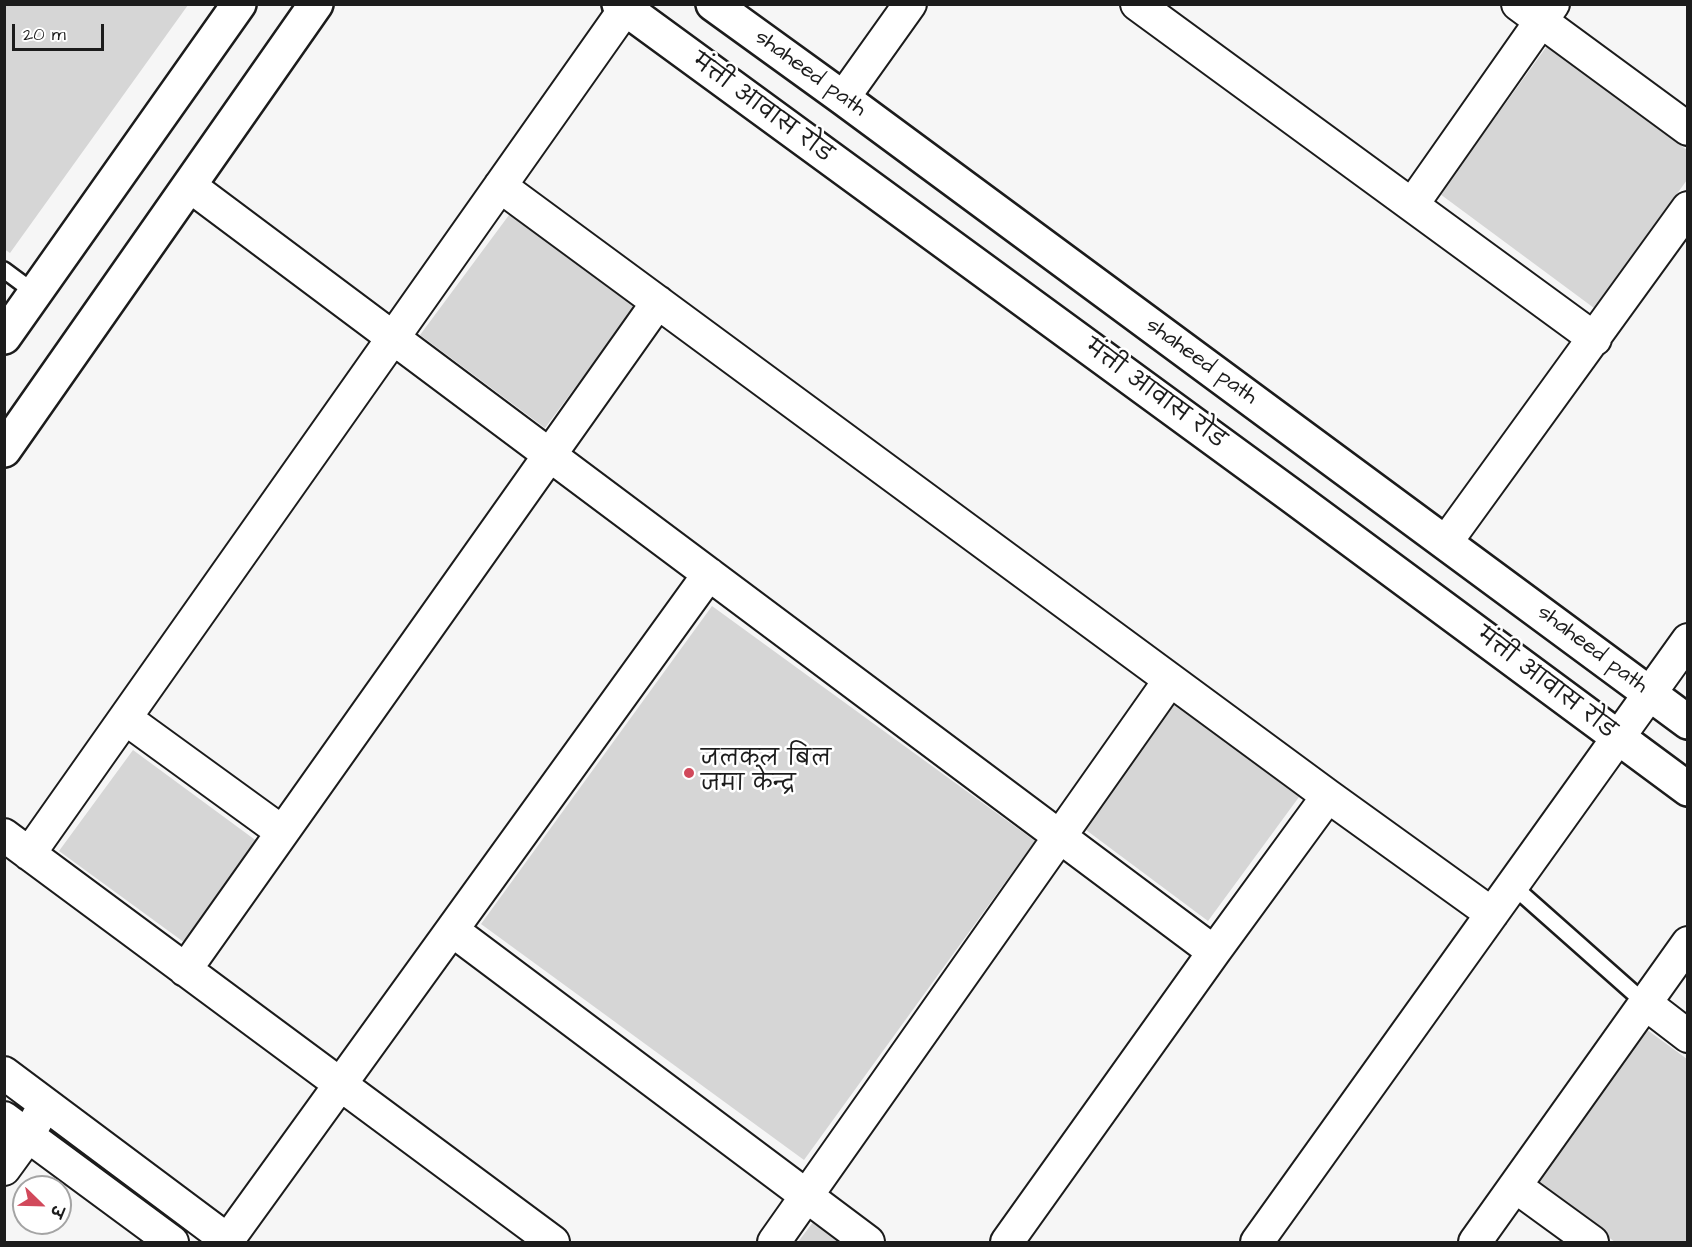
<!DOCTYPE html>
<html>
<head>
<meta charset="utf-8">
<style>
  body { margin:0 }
  #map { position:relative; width:1692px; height:1247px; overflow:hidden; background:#f6f6f6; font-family:"Architects Daughter","Playpen Sans Deva",sans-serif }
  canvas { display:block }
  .frame { position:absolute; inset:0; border:6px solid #1c1c1c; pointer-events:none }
  .north { position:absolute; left:12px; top:1175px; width:60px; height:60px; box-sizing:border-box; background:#fff; border:2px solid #a4a4a4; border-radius:50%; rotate:113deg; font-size:16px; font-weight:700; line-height:24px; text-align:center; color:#1c1c1c }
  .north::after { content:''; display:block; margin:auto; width:21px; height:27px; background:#d1495b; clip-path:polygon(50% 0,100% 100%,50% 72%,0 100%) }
  .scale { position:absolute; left:12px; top:24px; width:92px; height:27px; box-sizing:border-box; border:3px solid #1c1c1c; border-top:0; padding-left:8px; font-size:18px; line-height:21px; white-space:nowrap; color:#1c1c1c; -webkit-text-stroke:4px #fff; paint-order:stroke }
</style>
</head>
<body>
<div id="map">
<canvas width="1692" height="1247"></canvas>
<div class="frame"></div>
<div class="north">उ</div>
<div class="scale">20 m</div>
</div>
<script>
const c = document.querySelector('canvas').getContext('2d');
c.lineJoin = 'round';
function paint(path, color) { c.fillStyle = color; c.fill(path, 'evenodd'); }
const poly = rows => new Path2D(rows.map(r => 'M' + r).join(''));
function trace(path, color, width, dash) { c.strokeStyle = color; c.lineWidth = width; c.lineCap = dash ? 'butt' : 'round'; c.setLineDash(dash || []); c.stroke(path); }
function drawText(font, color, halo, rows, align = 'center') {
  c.font = font + ' "Architects Daughter","Playpen Sans Deva",sans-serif'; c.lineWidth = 5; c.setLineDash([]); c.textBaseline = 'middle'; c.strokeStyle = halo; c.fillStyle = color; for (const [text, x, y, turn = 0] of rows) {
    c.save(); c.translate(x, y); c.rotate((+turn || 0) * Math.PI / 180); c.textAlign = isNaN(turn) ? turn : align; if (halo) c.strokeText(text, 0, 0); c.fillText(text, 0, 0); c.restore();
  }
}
paint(poly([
  [5,4,188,5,10,253,4,249],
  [1547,46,1687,150,1687,180,1594,308,1440,194],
  [512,211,637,304,545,428,420,335],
  [712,606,1035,841,804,1160,481,924],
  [1174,703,1299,797,1208,921,1082,827],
  [133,750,258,842,185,943,59,851],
  [1646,1029,1687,1059,1687,1242,1615,1242,1533,1181],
  [814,1221,843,1242,798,1242]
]), '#d6d6d6');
const service = poly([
  [4,270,35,293],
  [1513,886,1645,1003]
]);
const minor = poly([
  [1137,4,1595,339],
  [1518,4,1688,129],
  [843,98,910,4],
  [190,186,1214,952],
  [500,186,1328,796,1492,914],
  [1412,205,1553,4],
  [1446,542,1688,208],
  [125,718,282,832],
  [4,835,553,1242],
  [29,854,625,9],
  [452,930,868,1242],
  [185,970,658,302],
  [1645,1003,1688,1036],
  [4,1073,230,1242],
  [4,1118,172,1242],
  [4,1169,28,1136,38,1117],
  [1515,1186,1592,1242],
  [227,1241,709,574],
  [774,1242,1170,680],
  [1007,1242,1214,952,1328,796],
  [1257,1242,1688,640],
  [1475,1242,1688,943]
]);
const tertiary = poly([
  [619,4,1292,496,1688,789],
  [713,4,843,98,1688,722],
  [4,337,239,4],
  [4,450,316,4]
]);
trace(service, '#1c1c1c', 20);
trace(minor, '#1c1c1c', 36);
trace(tertiary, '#1c1c1c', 38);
trace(service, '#fff', 15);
trace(minor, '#fff', 32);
trace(tertiary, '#fff', 33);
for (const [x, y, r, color] of [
  [689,773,6,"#d1495b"]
]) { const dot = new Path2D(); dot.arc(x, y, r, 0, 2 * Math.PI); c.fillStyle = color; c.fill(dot); trace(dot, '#fff', 2); }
drawText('22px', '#1c1c1c', '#fff', [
  ["shaheed path",810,74,36],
  ["मंत्ती आवास रोड",761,109,36],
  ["shaheed path",1201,362,36],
  ["मंत्ती आवास रोड",1154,395,36],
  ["shaheed path",1592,650,37],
  ["मंत्ती आवास रोड",1545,684,37]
]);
drawText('22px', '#1c1c1c', '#fff', [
  ["जलकल बिल",701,760],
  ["जमा केन्द्र",701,785]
], 'left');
</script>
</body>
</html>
